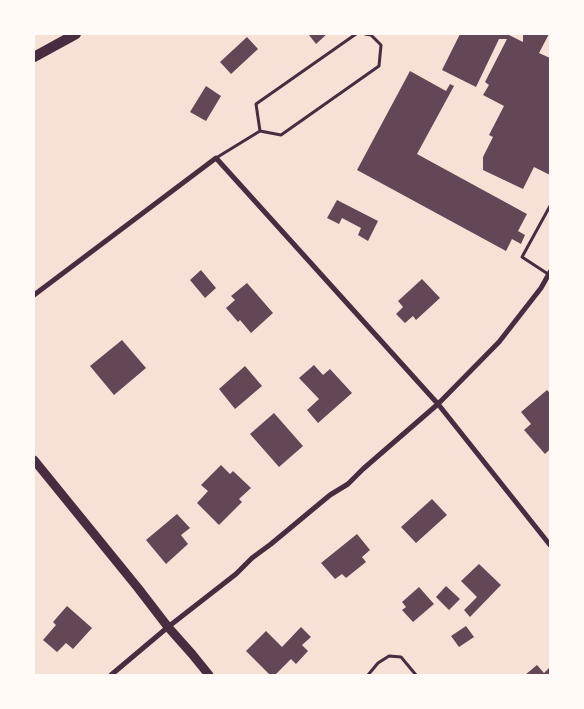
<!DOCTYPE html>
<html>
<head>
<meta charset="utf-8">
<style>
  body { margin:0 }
  #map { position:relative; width:584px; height:709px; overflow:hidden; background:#f7e1d7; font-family:Ubuntu,sans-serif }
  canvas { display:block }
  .frame { position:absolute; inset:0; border:35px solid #fffaf5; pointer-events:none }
</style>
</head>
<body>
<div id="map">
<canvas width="584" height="709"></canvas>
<div class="frame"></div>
</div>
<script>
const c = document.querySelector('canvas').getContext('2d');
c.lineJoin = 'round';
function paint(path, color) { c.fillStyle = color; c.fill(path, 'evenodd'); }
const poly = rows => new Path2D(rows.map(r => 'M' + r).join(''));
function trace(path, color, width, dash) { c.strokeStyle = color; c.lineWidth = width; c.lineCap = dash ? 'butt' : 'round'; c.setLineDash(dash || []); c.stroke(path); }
paint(poly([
  [311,34,327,34,316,44,309,35],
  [460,34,507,34,523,42,523,34,549,34,539,53,550,58,550,175,534,167,523,189,483,170,483,157,493,137,489,135,504,106,483,95,489,85,485,82,507,39,499,39,476,87,442,70],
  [247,37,258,49,231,74,220,62],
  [410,71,446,91,450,84,454,86,417,154,527,214,518,231,525,235,521,244,512,239,506,251,357,170],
  [206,86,221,96,206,121,190,112],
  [337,200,378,221,368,241,358,235,361,228,342,218,339,224,327,218],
  [201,270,216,288,205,298,190,280],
  [422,279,440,298,416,320,413,316,405,323,396,314,403,307,398,301],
  [247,283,273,313,251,333,240,320,238,322,226,308,235,300,231,296],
  [122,340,146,368,114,395,90,366],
  [314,365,323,375,330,369,352,393,318,423,307,410,319,399,299,378],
  [245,366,262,386,235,409,219,389],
  [547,390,550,393,550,449,545,454,524,430,531,424,521,412],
  [274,413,303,446,279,467,250,434],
  [221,465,230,474,233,471,251,488,239,499,242,502,219,525,197,503,208,491,201,485],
  [432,499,447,515,416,543,401,527],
  [177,514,190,528,181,535,188,544,166,564,146,540],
  [357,534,370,550,362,557,366,562,346,578,342,574,335,579,321,563],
  [479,564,501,585,470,617,464,610,477,597,461,581],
  [446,586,460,599,449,610,436,597],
  [419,587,434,604,413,622,402,610,406,607,402,602],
  [67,606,92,628,73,649,66,643,57,652,43,640,56,625,53,622],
  [466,626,474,637,459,647,451,636],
  [301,627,311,637,302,645,308,651,296,664,291,659,275,675,270,675,246,651,266,631,282,647],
  [537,665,544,673,550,667,550,675,525,675]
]), '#644757');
trace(poly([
  [260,131,256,104,356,34],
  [216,158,260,131,281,135,379,66,381,45,371,35,365,34],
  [548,274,522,257,550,206],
  [368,675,378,663,389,656,401,657,416,675]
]), '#4a2c40', 3);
trace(poly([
  [34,295,216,158,438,404,550,545],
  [111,675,168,627,236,574,252,558,271,544,330,495,348,484,363,469,438,404,499,342,541,288,550,272]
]), '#4a2c40', 5);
trace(poly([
  [34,460,138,588,168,627,192,654,209,675]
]), '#4a2c40', 9);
trace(poly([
  [34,57,76,34]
]), '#4a2c40', 10);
</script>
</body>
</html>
